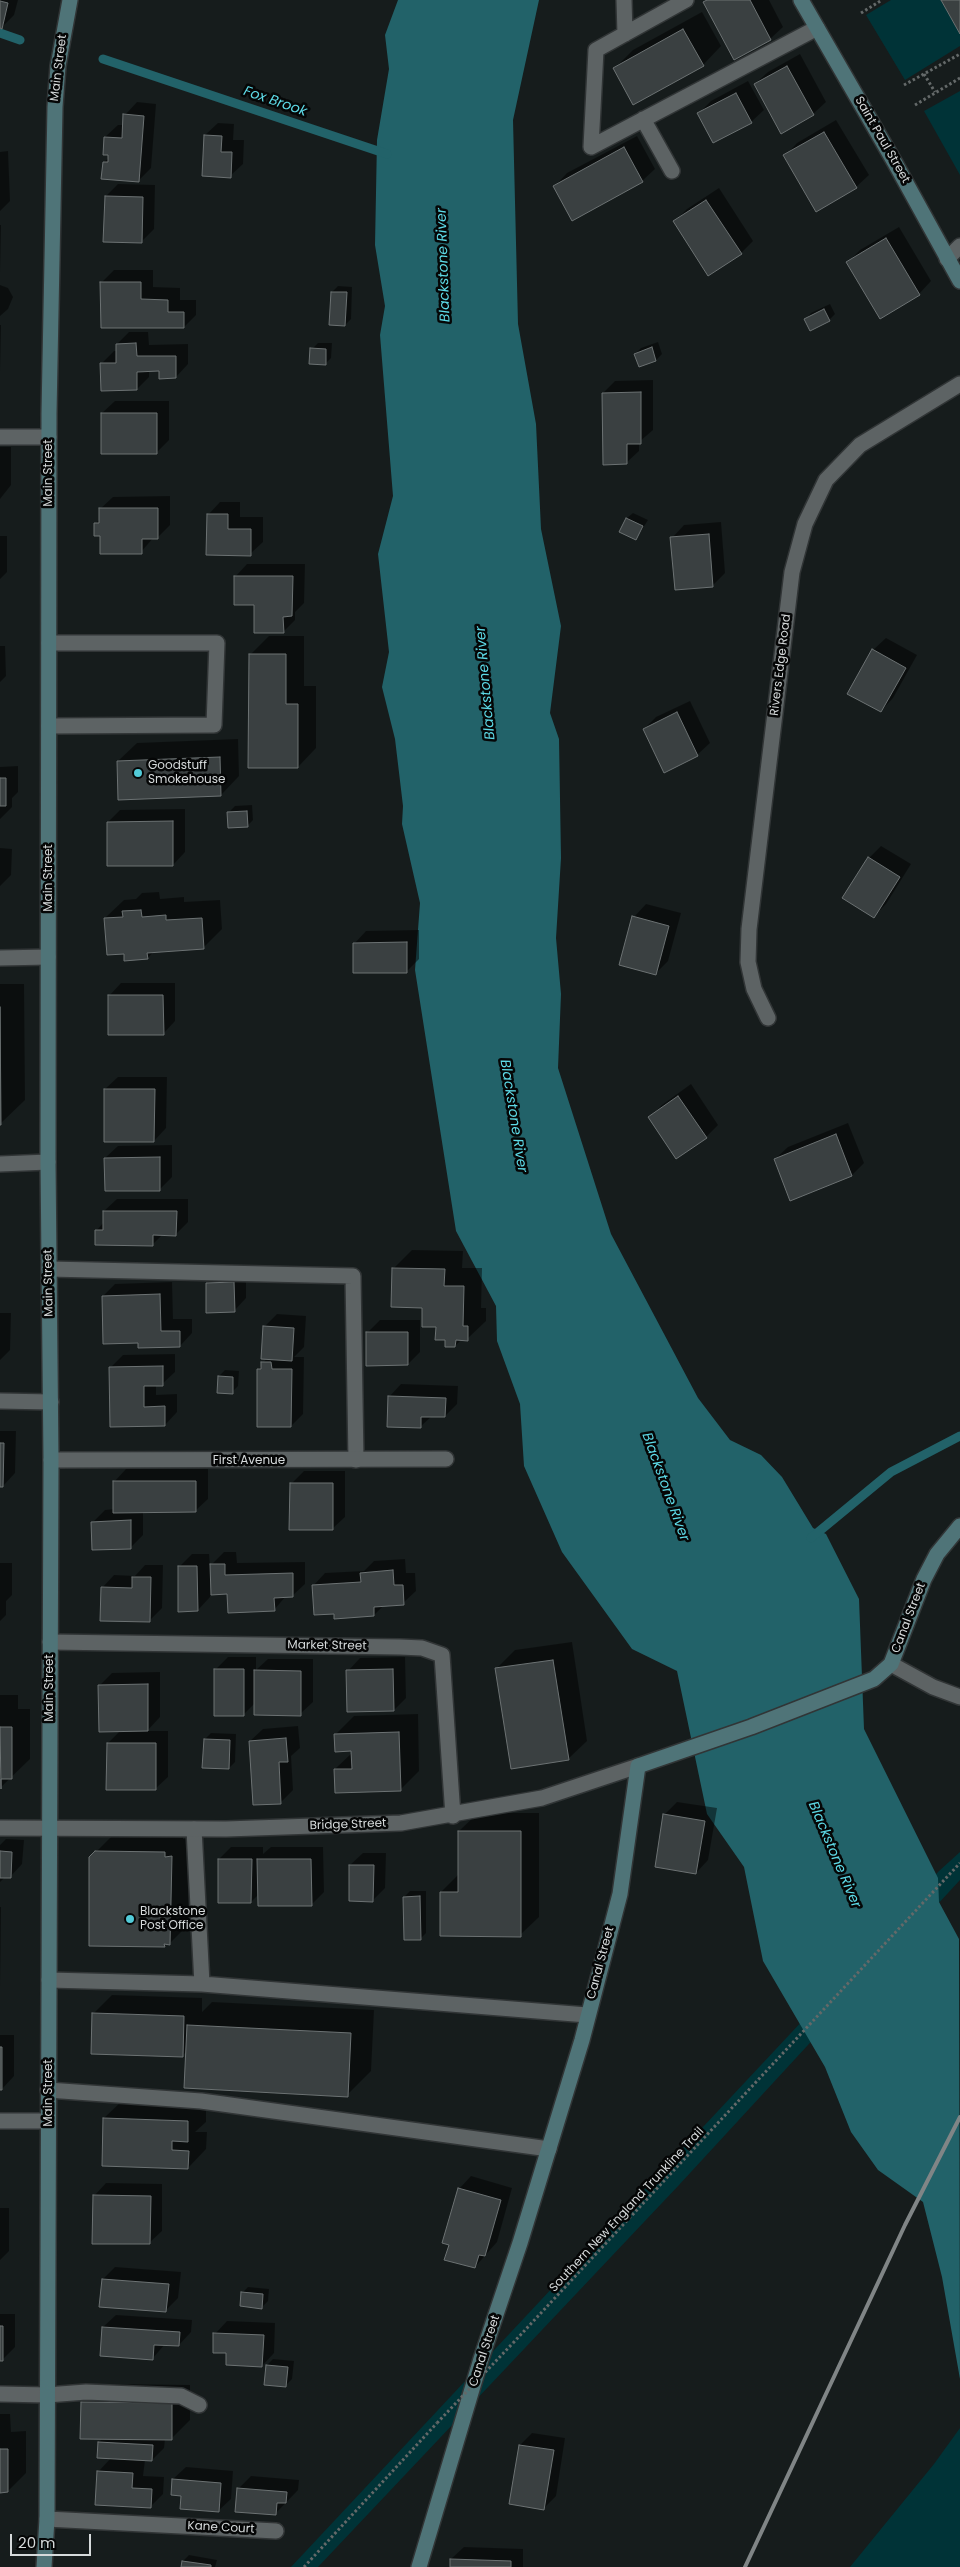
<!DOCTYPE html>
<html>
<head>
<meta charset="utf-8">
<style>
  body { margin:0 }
  #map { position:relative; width:960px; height:2567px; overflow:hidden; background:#161c1c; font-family:Poppins,sans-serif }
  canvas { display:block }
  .scale { position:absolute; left:10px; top:2534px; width:81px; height:22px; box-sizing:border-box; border:2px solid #d6dadb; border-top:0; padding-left:6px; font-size:15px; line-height:18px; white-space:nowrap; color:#d6dadb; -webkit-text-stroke:4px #050606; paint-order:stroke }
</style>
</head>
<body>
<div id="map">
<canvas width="960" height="2567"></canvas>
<div class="scale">20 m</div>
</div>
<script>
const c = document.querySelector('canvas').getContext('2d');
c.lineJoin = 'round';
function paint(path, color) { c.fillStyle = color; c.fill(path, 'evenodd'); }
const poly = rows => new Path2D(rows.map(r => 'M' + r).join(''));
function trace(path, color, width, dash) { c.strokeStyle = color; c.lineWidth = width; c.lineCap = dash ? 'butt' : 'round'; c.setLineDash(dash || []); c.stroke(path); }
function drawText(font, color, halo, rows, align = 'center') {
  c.font = font + ' Poppins,sans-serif'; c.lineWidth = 5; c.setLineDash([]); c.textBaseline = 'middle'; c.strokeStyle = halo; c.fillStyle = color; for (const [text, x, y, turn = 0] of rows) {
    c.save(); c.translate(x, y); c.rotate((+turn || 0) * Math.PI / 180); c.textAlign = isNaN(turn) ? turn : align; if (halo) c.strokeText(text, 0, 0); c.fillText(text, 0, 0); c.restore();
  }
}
paint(poly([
  [891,0,941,0,960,34,960,46,905,80,866,15],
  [960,91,960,175,924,111],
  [960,1852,960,1880,679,2185,318,2567,291,2567,820,2002,939,1871],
  [960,2428,960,2567,850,2567,934,2464]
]), '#003337');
paint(poly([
  [398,0,539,0,513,120,518,324,536,424,541,529,561,626,550,713,559,739,561,858,556,938,561,994,558,1068,611,1234,698,1398,730,1440,761,1455,782,1477,813,1528,826,1534,859,1599,864,1729,938,1878,939,1902,959,1939,960,2379,942,2277,923,2202,878,2170,851,2132,825,2067,763,1961,744,1867,707,1814,677,1671,632,1649,562,1552,524,1466,520,1404,497,1341,496,1306,456,1231,415,970,420,903,402,824,403,806,395,739,382,687,389,652,378,554,393,496,380,335,385,306,375,245,377,140,389,69,385,35]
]), '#226269');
paint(poly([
  [0,0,18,0,14,15,2,27],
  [707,0,769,0,783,27,770,39,735,58],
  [702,12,721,46,703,65,614,69,633,50],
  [800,54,826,102,813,114,755,84,768,72],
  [748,81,764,110,751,122,699,113,711,101],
  [137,102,156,104,151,168,139,180,104,162,110,157,105,137,118,125,124,125,125,115],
  [836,120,869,175,856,187,785,156,797,143],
  [218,123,234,124,233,140,244,140,243,164,230,176,205,135],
  [637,136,655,169,642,181,555,186,567,173],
  [8,151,10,201,0,211,0,152],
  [118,184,155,185,154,229,142,241,106,196],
  [719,188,753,241,741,253,675,221,687,209],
  [0,225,1,225,0,272],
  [899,227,931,281,919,294,847,263,860,250],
  [114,270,153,270,153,287,180,288,180,300,196,300,196,315,184,327,102,282],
  [0,285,8,288,13,297,8,309,0,316],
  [338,286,352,287,351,319,345,325,332,292],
  [830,304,835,314,829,320,806,319,811,313],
  [0,325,1,325,0,371],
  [129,332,148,332,149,345,188,344,188,364,176,377,160,370,149,370,149,377,137,389,101,364,114,351,117,351,117,344],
  [658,342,662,354,656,360,639,366,635,354,641,348],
  [318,343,332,343,331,358,325,364,312,349],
  [653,380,653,430,639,442,639,451,626,463,603,393,615,381],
  [115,401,169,401,169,440,156,453,102,413],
  [0,447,11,447,11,485,0,499],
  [170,496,170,525,158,537,154,537,141,552,101,535,95,524,100,519,100,509,113,497],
  [220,502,240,502,240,517,263,517,263,542,250,554,208,515],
  [633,513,648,520,636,539,627,518],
  [721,522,725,573,713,585,672,538,684,525],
  [0,536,7,536,7,572,0,579],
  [247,564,305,564,304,603,295,612,295,620,283,632,255,603,235,577],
  [269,636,304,636,304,686,316,686,316,748,298,767,250,655],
  [886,638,917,655,893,698,881,711,873,650],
  [0,646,5,646,6,676,0,682],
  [690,701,710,743,697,755,644,729,656,717],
  [238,739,239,776,221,795,118,761,137,743],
  [18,766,18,792,12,798,12,807,0,819,0,767],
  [252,805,253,820,247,826,229,812,235,806],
  [185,809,185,852,173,865,108,822,120,810],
  [881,846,911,864,886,904,874,916,869,858],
  [0,848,12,849,11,875,0,886],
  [159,892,160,899,184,897,184,902,220,900,222,929,203,948,154,951,148,958,105,918,124,900,136,899,142,893],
  [646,904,681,913,668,961,655,974,634,917],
  [419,930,419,959,407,971,354,944,366,931],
  [121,983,175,983,175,1021,163,1034,109,996],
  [0,984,24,984,25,1100,0,1124],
  [118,1077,167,1077,166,1128,154,1141,105,1089],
  [691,1084,718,1125,706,1137,650,1117,662,1105],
  [848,1123,864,1163,852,1175,791,1199,775,1159,788,1147],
  [172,1145,172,1177,160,1189,105,1158,118,1146],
  [117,1199,188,1199,188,1222,176,1234,163,1234,152,1245,96,1231,104,1222,104,1211],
  [412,1250,463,1251,462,1268,482,1268,481,1308,486,1308,486,1321,467,1339,462,1339,455,1346,446,1339,393,1269],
  [220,1271,246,1271,246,1298,234,1311,207,1283],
  [172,1282,173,1319,192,1319,192,1333,180,1346,139,1341,103,1296,115,1284],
  [0,1313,11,1313,10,1350,0,1360],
  [277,1314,306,1316,304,1347,294,1357,304,1357,303,1414,291,1426,258,1370,267,1358,264,1327],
  [380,1320,420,1320,420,1352,408,1364,367,1333],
  [175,1354,175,1372,162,1384,156,1384,156,1395,177,1394,177,1412,165,1425,111,1426,110,1368,123,1355],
  [225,1370,239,1371,238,1386,232,1392,219,1376],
  [401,1384,458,1386,457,1404,445,1416,432,1416,420,1427,389,1397],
  [0,1431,16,1431,15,1473,3,1486,0,1486],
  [126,1469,208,1469,208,1499,195,1511,143,1512,143,1535,130,1548,93,1522,105,1510,115,1509,114,1482],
  [304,1471,345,1471,345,1517,332,1529,291,1484],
  [224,1552,236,1552,237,1563,305,1562,305,1584,292,1596,286,1596,274,1610,228,1593,210,1594,210,1597,198,1610,179,1567,192,1554,209,1554,210,1566],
  [405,1559,406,1573,415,1573,416,1591,403,1603,384,1605,374,1615,335,1612,313,1586,325,1573,364,1571,374,1561],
  [0,1563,12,1563,12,1595,6,1601,6,1615,0,1621],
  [145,1565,163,1565,162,1608,150,1620,102,1588,114,1575,135,1576],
  [572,1642,587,1741,568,1759,496,1669,515,1650],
  [228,1657,256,1657,256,1670,268,1659,313,1659,313,1702,300,1714,255,1703,244,1714,215,1670],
  [405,1657,406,1698,394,1710,348,1671,360,1658],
  [160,1672,160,1717,147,1731,168,1731,168,1777,155,1789,108,1743,121,1730,100,1685,112,1673],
  [0,1695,18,1695,18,1709,30,1709,30,1759,0,1788],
  [418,1714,419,1771,401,1789,335,1769,353,1752,336,1734,354,1716],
  [298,1726,300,1748,291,1756,293,1790,281,1802,250,1741,263,1729],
  [211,1733,236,1734,235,1762,229,1768,205,1739],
  [677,1802,717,1808,708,1860,696,1873,665,1814],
  [478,1813,539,1813,539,1917,520,1935,441,1892,459,1874,459,1831],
  [115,1833,183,1834,183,1839,190,1838,188,1925,170,1943,164,1946,90,1858],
  [6,1839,24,1840,22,1864,10,1877,5,1877,0,1882,0,1845],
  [231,1847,263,1847,263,1854,271,1847,323,1847,324,1892,311,1905,259,1894,251,1902,219,1859],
  [363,1853,386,1853,385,1888,373,1900,350,1865],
  [410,1891,426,1891,426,1933,420,1939,404,1897],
  [0,1907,1,1907,0,1987],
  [112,1995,202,1998,202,2012,212,2002,374,2010,371,2071,347,2095,187,2051,182,2056,94,2013],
  [0,2035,14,2035,14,2076,2,2089,0,2089],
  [123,2100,206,2103,206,2122,195,2132,207,2132,206,2149,188,2168,104,2118],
  [471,2176,512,2188,497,2242,475,2267,450,2244,459,2189],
  [106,2183,162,2184,162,2231,149,2243,94,2196],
  [0,2208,9,2208,9,2251,0,2260],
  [115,2267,181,2272,178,2298,166,2310,103,2279],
  [248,2287,269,2289,268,2301,262,2307,242,2293],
  [0,2314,15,2314,15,2347,2,2360,0,2360],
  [116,2315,192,2320,191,2332,179,2345,165,2344,153,2358,103,2327],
  [227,2321,275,2323,274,2353,262,2366,227,2352,215,2334],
  [273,2359,294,2361,292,2379,286,2385,267,2365],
  [101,2384,190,2385,190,2420,171,2439,165,2439,164,2448,152,2460,145,2460,143,2476,164,2477,163,2494,150,2507,98,2472,111,2458,99,2442,103,2438,82,2402],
  [0,2414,10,2414,11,2432,26,2431,26,2473,8,2491,0,2491],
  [532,2433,565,2438,556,2496,544,2508,520,2445],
  [186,2467,233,2471,231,2499,218,2511,183,2495,173,2479],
  [251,2476,299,2480,298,2490,275,2514,239,2488],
  [464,2547,523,2549,523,2567,451,2567,451,2559],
  [189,2555,217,2560,215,2567,182,2567,183,2561]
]), '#0007');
trace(poly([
  [0,33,20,40],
  [103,59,387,154],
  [811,1538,891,1472,960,1436]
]), '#226269', 9);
const building = poly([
  [707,0,750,0,771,40,734,60,703,2,707,0],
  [941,0,960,0,960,34,941,0],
  [0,1,8,3,2,29,0,28,0,1],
  [683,29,704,66,633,105,613,68,683,29],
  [787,66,814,115,781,134,754,84,787,66],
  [736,93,752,123,713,143,697,113,736,93],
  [123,114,144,116,139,182,101,179,103,162,108,162,108,155,103,155,104,137,122,138,123,114],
  [824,132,857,188,816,212,783,155,824,132],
  [204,135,222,136,221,152,232,152,231,178,202,176,204,135],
  [624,147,643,182,572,221,553,186,624,147],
  [105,196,143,197,142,243,103,242,105,196],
  [706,200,742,254,708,276,673,221,706,200],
  [886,238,920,295,880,319,846,262,886,238],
  [100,282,141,282,141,299,168,300,168,312,184,312,184,328,101,328,100,282],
  [331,292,347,292,345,326,329,325,331,292],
  [824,309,830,321,810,331,804,319,824,309],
  [136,343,137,356,176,356,176,378,159,379,159,371,137,372,137,390,101,391,100,363,116,363,116,344,136,343],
  [652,347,656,361,639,367,634,354,652,347],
  [310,348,326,349,326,365,309,364,310,348],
  [641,392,641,444,627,444,627,464,603,465,602,393,641,392],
  [101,413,157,413,157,454,101,454,101,413],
  [99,508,158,508,158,539,142,539,142,554,100,554,100,536,94,536,94,523,99,523,99,508],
  [207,514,228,514,228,529,251,529,251,556,206,555,207,514],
  [626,518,643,526,636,540,619,532,626,518],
  [709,534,713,587,675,590,670,537,709,534],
  [234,576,293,576,292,616,283,617,284,633,254,633,254,605,234,605,234,576],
  [872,649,906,668,881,712,847,694,872,649],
  [249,654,286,654,286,704,298,704,298,768,248,768,249,654],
  [677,712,698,756,664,773,643,729,677,712],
  [220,757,221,796,118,800,117,761,220,757],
  [0,778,6,778,6,806,0,806,0,778],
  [247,811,248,827,228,828,227,812,247,811],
  [173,821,173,866,107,866,107,822,173,821],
  [868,857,900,877,874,918,842,898,868,857],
  [141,910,142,917,166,915,166,920,202,918,204,949,147,953,148,959,124,961,124,954,107,955,104,918,123,917,122,911,141,910],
  [632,916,669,926,656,975,619,965,632,916],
  [407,942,407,973,353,973,353,943,407,942],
  [108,995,163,995,164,1035,108,1035,108,995],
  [0,1007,1,1125,0,1125,0,1007],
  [104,1089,155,1089,154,1142,104,1142,104,1089],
  [678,1096,707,1138,676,1159,648,1117,678,1096],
  [836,1134,852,1176,790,1201,774,1159,836,1134],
  [160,1157,160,1191,105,1191,104,1158,160,1157],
  [103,1211,177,1211,176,1236,153,1235,153,1246,95,1245,95,1230,103,1230,103,1211],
  [392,1268,445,1269,444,1286,464,1286,463,1326,468,1326,468,1341,456,1340,455,1347,445,1347,445,1340,435,1340,436,1327,422,1327,422,1308,391,1307,392,1268],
  [234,1282,235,1312,206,1313,206,1283,234,1282],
  [160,1294,161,1331,180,1331,180,1347,138,1348,138,1343,103,1344,102,1296,160,1294],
  [263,1326,294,1328,292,1361,261,1359,263,1326],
  [366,1332,408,1332,408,1365,366,1366,366,1332],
  [261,1362,271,1362,272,1369,292,1369,291,1427,257,1427,257,1369,261,1369,261,1362],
  [163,1366,163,1386,144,1386,144,1407,165,1406,165,1426,110,1427,109,1367,163,1366],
  [218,1376,233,1377,233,1394,217,1393,218,1376],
  [388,1396,446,1398,445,1417,421,1417,421,1428,387,1427,388,1396],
  [0,1443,4,1443,3,1487,0,1487,0,1443],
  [113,1481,196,1481,196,1512,113,1513,113,1481],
  [290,1483,333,1483,333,1530,289,1530,290,1483],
  [131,1520,131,1549,92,1550,91,1522,131,1520],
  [210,1564,225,1564,225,1575,293,1573,293,1597,274,1598,275,1611,228,1613,227,1594,211,1595,210,1564],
  [178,1566,197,1566,198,1611,178,1612,178,1566],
  [393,1570,394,1585,403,1585,404,1605,374,1607,374,1616,334,1619,334,1614,314,1615,312,1585,361,1582,360,1573,393,1570],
  [132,1577,151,1577,150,1622,100,1621,101,1587,132,1588,132,1577],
  [553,1660,569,1760,511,1769,495,1668,553,1660],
  [214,1669,244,1669,244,1716,214,1716,214,1669],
  [393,1669,394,1711,347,1712,346,1670,393,1669],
  [254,1670,301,1671,301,1716,254,1715,254,1670],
  [148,1684,148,1731,99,1732,98,1685,148,1684],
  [0,1727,12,1727,12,1779,1,1779,1,1789,0,1727],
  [399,1732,401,1791,335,1793,334,1769,352,1769,351,1751,335,1752,334,1734,399,1732],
  [286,1738,288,1762,279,1762,281,1804,253,1805,249,1741,286,1738],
  [204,1739,230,1740,229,1769,202,1768,204,1739],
  [107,1743,156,1743,156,1790,106,1790,107,1743],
  [663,1814,705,1821,696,1874,655,1867,663,1814],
  [458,1831,521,1831,521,1937,440,1936,440,1892,458,1892,458,1831],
  [0,1851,12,1852,11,1878,0,1878,0,1851],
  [95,1851,165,1852,165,1857,172,1856,170,1945,164,1944,165,1947,89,1946,89,1857,95,1851],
  [218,1859,252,1859,251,1903,218,1903,218,1859],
  [257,1859,311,1859,312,1906,258,1906,257,1859],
  [349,1865,374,1865,373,1902,349,1901,349,1865],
  [420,1896,421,1940,404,1940,403,1897,420,1896],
  [92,2013,184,2016,183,2057,91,2054,92,2013],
  [187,2025,351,2033,348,2097,184,2088,187,2025],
  [0,2047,2,2047,2,2090,0,2090,0,2047],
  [103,2118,188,2121,188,2142,172,2141,172,2150,189,2151,188,2169,102,2166,103,2118],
  [458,2188,501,2200,485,2256,479,2255,475,2268,444,2260,449,2245,442,2243,458,2188],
  [93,2195,151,2196,150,2244,92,2244,93,2195],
  [102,2279,169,2284,166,2312,99,2307,102,2279],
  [241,2292,263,2294,262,2309,240,2306,241,2292],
  [0,2326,3,2326,3,2361,0,2361,0,2326],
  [102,2327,180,2332,179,2346,154,2345,153,2360,100,2356,102,2327],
  [213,2333,264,2335,262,2367,226,2365,226,2353,213,2353,213,2333],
  [266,2365,288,2367,286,2387,264,2385,266,2365],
  [81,2402,172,2403,172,2440,80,2439,81,2402],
  [98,2442,153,2445,152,2461,97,2458,98,2442],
  [519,2445,554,2450,544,2510,509,2504,519,2445],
  [0,2449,8,2449,8,2492,0,2493,0,2449],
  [97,2471,133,2473,132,2488,152,2489,151,2508,95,2505,97,2471],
  [172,2479,221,2483,219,2512,180,2509,181,2496,171,2495,172,2479],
  [237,2488,287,2492,286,2503,277,2503,276,2515,235,2512,237,2488],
  [450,2559,511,2561,511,2567,450,2567,450,2559],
  [182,2561,211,2565,211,2567,181,2567,182,2561]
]);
paint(building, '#3a4041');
trace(building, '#6c7273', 1);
const lane = poly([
  [624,0,625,34],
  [686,0,596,50,591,147,817,28],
  [643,119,672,171],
  [947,259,960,246],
  [49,643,217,643,214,725,49,726],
  [0,958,48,957],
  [49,1269,353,1276,356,1460],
  [891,1664,933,1687,960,1697],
  [194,1829,202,1984],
  [49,1980,202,1984,587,2015],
  [48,2090,201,2101,549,2149],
  [47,2395,86,2392,181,2396,199,2405],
  [47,2519,276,2531]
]);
const street = poly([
  [0,437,49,437],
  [768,1018,754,989,748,962,749,929,792,572,805,524,826,480,860,445,960,384],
  [0,1164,48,1162],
  [0,1401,51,1402],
  [51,1460,446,1459],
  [50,1642,400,1647,422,1648,442,1655,453,1816],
  [0,1828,226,1829,401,1823,542,1798,638,1766],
  [0,2121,48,2121],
  [0,2394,47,2395]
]);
const secondary = poly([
  [801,0,895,163,960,281],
  [44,2567,47,2519,51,1460,48,1162,49,413,55,107,58,66,70,0],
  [419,2567,481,2359,520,2243,582,2040,620,1894,638,1766,751,1727,874,1679,891,1664,924,1579,937,1554,960,1526]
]);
trace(lane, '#313536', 18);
trace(street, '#313536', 18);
trace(secondary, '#313536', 18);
trace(poly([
  [861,13,882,0],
  [924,74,935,92],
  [904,85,960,54],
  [915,105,960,78],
  [513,2343,960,1863],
  [304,2567,437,2423]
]), '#646969', 3, [2.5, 2.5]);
trace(lane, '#5d6364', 15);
trace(street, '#5d6364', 15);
trace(secondary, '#4f7478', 15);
trace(poly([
  [745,2567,905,2225,960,2117]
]), '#808586', 4);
trace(poly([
  [437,2423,513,2343]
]), '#646969', 3, [2.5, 2.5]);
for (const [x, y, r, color] of [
  [138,773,5,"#52cbd8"],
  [130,1919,5,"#52cbd8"]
]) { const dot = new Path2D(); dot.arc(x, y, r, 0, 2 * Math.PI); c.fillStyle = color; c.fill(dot); trace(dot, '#050606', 2); }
drawText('12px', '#d6dadb', '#050606', [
  ["Main Street",59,68,-83],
  ["Saint Paul Street",882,140,60],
  ["Main Street",49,473,-90],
  ["Rivers Edge Road",781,665,-83],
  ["Main Street",49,878,-90],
  ["Main Street",49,1283,-91],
  ["First Avenue",249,1461],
  ["Canal Street",909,1618,-69],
  ["Market Street",327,1646,1],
  ["Main Street",50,1688,-90],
  ["Bridge Street",348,1825,-2],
  ["Canal Street",601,1963,-75],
  ["Main Street",49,2093,-90],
  ["Southern New England Trunkline Trail",627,2210,-47],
  ["Canal Street",485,2351,-72],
  ["Kane Court",221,2528,3]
]);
drawText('12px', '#d6dadb', '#050606', [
  ["Goodstuff",148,766],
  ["Smokehouse",148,780],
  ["Blackstone",140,1912],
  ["Post Office",140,1926]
], 'left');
drawText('italic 14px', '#5dd9e6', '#050606', [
  ["Fox Brook",275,102,19],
  ["Blackstone River",444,265,-92],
  ["Blackstone River",486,683,-95],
  ["Blackstone River",513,1116,81],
  ["Blackstone River",665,1487,70],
  ["Blackstone River",834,1855,67]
]);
</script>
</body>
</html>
